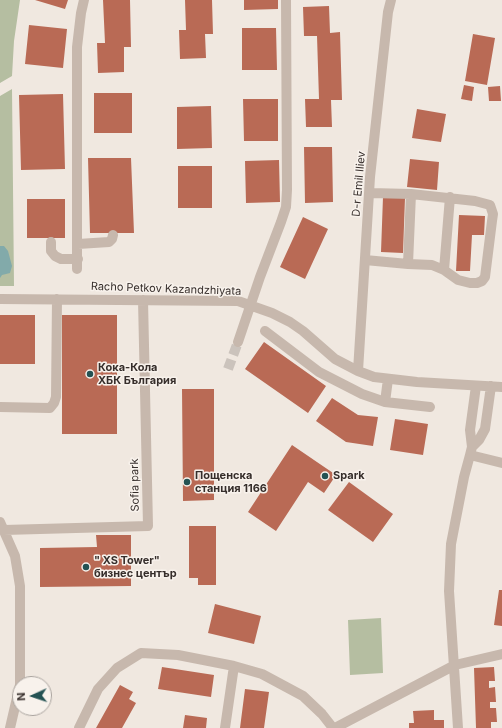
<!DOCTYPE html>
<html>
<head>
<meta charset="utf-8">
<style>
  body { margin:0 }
  #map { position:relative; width:502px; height:728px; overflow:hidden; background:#f0e8e0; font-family:Inter,sans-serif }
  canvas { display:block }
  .north { position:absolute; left:12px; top:676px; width:40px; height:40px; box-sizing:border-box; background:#f8f2ec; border:1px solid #aaa49f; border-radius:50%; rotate:267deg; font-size:11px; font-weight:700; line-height:16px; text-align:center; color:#362e2b }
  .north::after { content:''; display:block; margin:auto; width:14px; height:18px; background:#245253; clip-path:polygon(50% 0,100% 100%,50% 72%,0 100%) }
</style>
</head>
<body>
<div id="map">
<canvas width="502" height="728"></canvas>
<div class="north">N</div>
</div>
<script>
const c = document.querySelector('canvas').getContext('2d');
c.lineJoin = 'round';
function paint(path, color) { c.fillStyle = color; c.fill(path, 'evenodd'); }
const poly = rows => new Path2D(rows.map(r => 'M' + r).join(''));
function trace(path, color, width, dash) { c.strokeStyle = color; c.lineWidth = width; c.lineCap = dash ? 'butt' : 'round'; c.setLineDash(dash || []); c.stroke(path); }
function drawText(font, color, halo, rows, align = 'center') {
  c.font = font + ' Inter,sans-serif'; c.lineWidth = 3; c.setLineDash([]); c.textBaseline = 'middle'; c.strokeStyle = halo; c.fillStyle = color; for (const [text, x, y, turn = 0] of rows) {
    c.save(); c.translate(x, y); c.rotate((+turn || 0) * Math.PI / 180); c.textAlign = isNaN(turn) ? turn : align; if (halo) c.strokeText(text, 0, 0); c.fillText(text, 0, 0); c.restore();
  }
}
paint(poly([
  [0,0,20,0,14,41,12,76,0,83],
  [12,89,14,286,0,286,0,96],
  [381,618,383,673,350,675,348,620]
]), '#b5bea1');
paint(poly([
  [0,246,4,246,8,251,12,266,10,273,2,275,0,278]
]), '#82aaaa');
paint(poly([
  [35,0,68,0,65,9],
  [103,0,130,0,131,47,124,47,124,72,98,73,97,43,105,43],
  [185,0,212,0,213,34,205,34,206,58,180,59,179,30,186,30],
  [244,0,278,0,278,9,244,10],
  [329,6,330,33,340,32,342,100,331,100,332,127,306,127,305,99,319,99,317,36,304,36,303,7],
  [29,25,67,29,63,68,25,64],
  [242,28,276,28,277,70,242,70],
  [473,34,495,38,487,85,465,81],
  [464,85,474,87,472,101,461,99],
  [500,86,501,101,489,101,488,87],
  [94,93,132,93,132,133,94,133],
  [63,94,65,169,21,170,19,95],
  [243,99,278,99,278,141,244,141],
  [211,106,212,148,177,149,177,107],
  [417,109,446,114,441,142,412,138],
  [304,147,332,147,333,202,305,203],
  [88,158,131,158,134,233,90,233],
  [410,159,439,162,437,190,407,187],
  [279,160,280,202,246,203,245,161],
  [178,166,212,166,212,208,178,208],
  [383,197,405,198,403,253,381,252],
  [27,199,65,199,65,238,27,238],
  [459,215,485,216,484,235,472,235,470,271,456,271],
  [303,217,328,229,305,279,280,267],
  [0,315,35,315,35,364,0,364],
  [62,315,117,315,117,434,62,434],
  [264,342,326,386,308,413,245,369],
  [182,389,214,389,214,500,183,501],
  [332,398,358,415,378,417,373,446,346,442,316,421],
  [395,419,428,424,423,455,390,450],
  [292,445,336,475,324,493,308,482,276,531,248,512],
  [349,482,393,514,373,542,328,510],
  [189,526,216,526,216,585,198,585,198,578,189,578],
  [96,535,131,535,131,586,40,587,40,548,97,547],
  [499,590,502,590,502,626,494,625],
  [215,604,261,616,254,644,208,633],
  [162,667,214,675,211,697,158,689],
  [494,667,495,681,489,681,489,688,495,687,496,702,490,702,490,708,496,708,497,722,491,722,491,728,476,728,474,668],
  [120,685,133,692,129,699,136,703,122,728,96,728],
  [245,689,269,692,264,728,240,728],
  [434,710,434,720,444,720,444,728,409,728,409,723,414,723,413,711],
  [185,715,207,718,206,728,183,728]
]), '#b96a55');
trace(poly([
  [228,369,238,342]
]), '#cbc3bc', 10, [10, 5]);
trace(poly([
  [370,193,411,194],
  [51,242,51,251,55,256,61,259,78,259],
  [78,244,109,242,112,239,113,235],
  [365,260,408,264,432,265,444,270,458,280,470,283,477,283,482,281,485,277,492,221,493,214,490,205,475,201,411,194,408,264],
  [77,269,77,47,81,13,84,0],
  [444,270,450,197],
  [0,299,238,301,272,313,290,322,303,331,335,359,358,371,374,377,417,382,502,387],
  [265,331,319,372,362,394,385,402,430,407],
  [238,342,260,277,281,222,286,207,287,190,286,0],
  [358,371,370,177,388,12,391,0],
  [385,402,388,379],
  [0,407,50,408,54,403,56,397,57,299],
  [472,447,479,440,485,429,491,386],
  [470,455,502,463],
  [0,522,15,556,20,586,20,684],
  [4,530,148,526,143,300],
  [10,728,20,685],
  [79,728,98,689,117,668,141,653,178,655,234,666,262,674,303,696,322,714,333,728],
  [225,728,234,666],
  [335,728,455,665,502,654],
  [458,728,449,591,451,544,464,477,470,455,472,447,470,430,476,386]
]), '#c7b8ad', 10);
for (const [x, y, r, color] of [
  [90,374,4,"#245253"],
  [325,476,4,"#245253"],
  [187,482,4,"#245253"],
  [86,567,4,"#245253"]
]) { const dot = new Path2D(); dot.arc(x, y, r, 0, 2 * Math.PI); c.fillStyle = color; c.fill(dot); trace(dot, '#f8f2ec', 1.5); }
drawText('11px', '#362e2b', '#f8f2ec', [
  ["D-r Emil Iliev",359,184,-85],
  ["Racho Petkov Kazandzhiyata",166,289,2],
  ["Sofia park",135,485,-91]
]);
drawText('bold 11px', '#362e2b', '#f8f2ec', [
  ["Кока-Кола",98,368],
  ["ХБК България",98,381],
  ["Пощенска",195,476],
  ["станция 1166",195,489],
  ["Spark",333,476],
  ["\" XS Tower\"",94,561],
  ["бизнес център",94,574]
], 'left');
</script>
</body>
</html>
